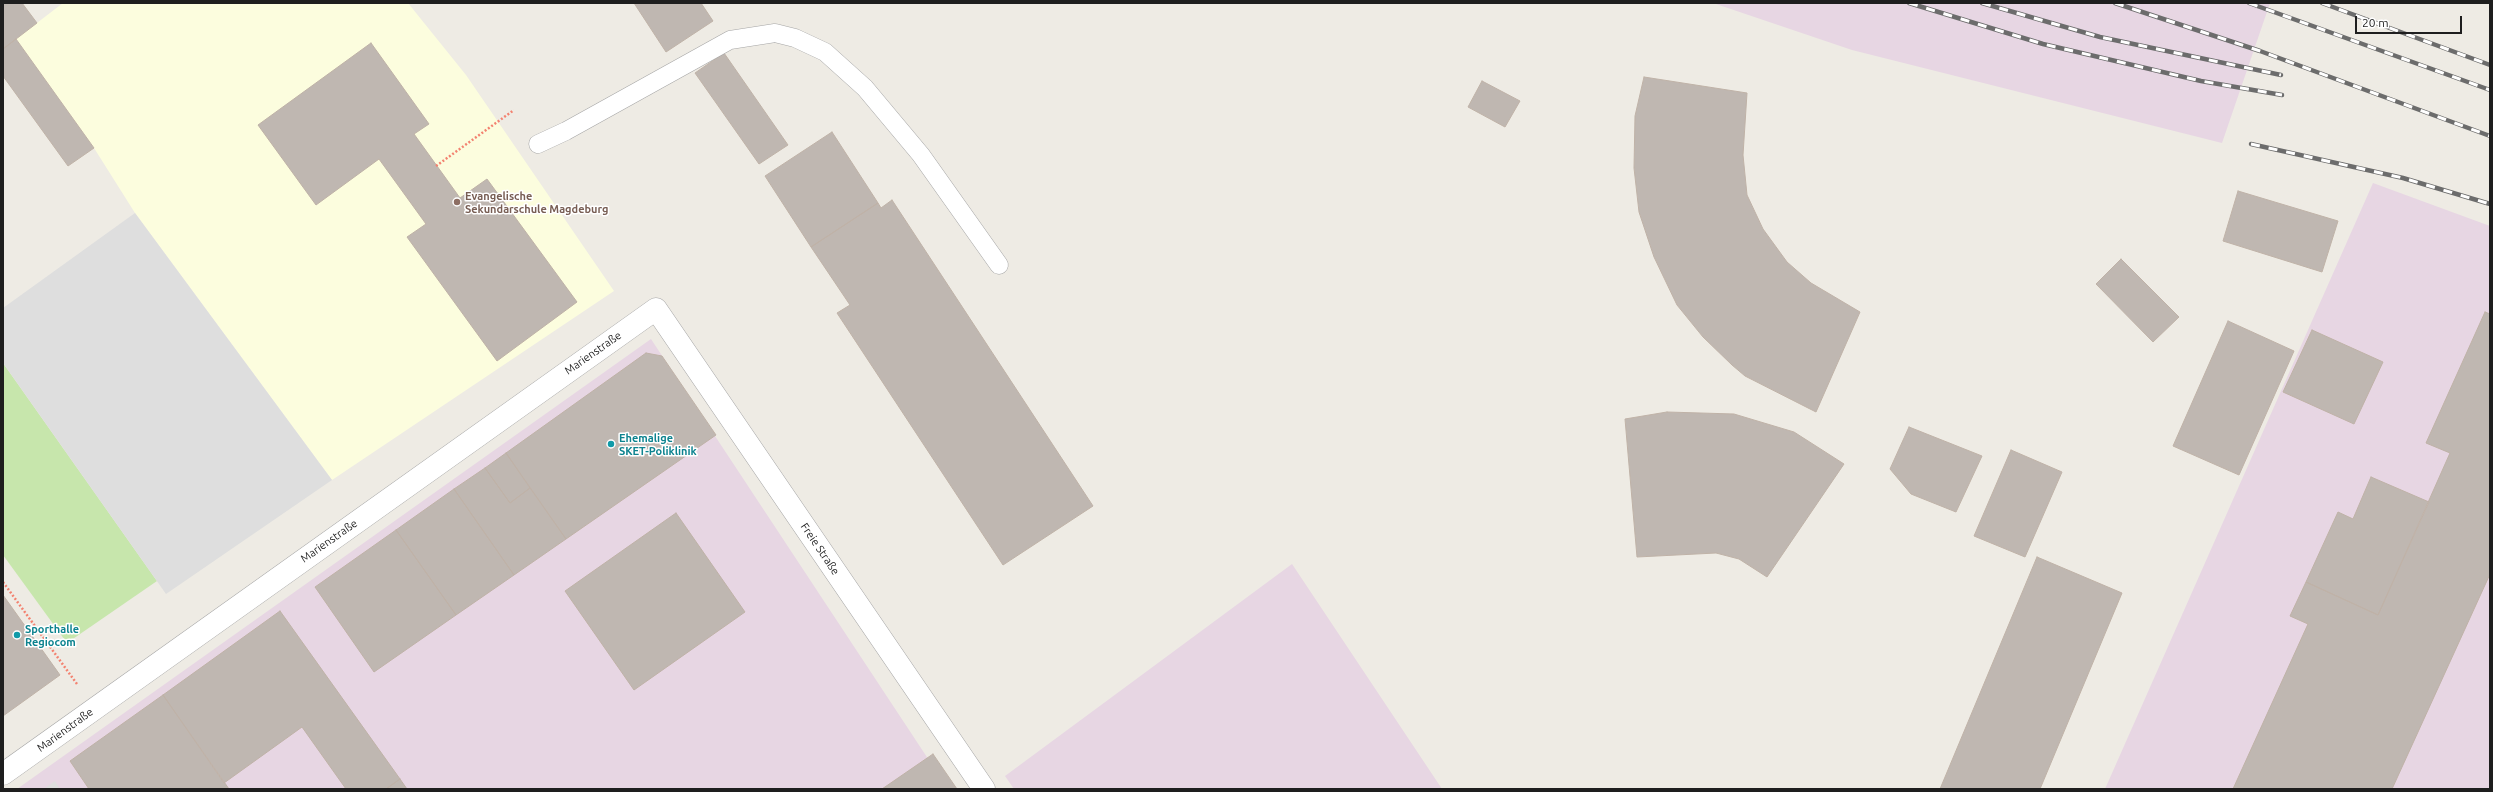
<!DOCTYPE html>
<html>
<head>
<meta charset="utf-8">
<style>
  body { margin:0 }
  #map { position:relative; width:2493px; height:792px; overflow:hidden; background:#eeebe4; font-family:Ubuntu,sans-serif }
  canvas { display:block }
  .frame { position:absolute; inset:0; border:4px solid #1e1e1e; pointer-events:none }
  .scale { position:absolute; left:2355px; top:16px; width:107px; height:18px; box-sizing:border-box; border:2px solid #1e1e1e; border-top:0; padding-left:5px; font-size:12px; line-height:14px; white-space:nowrap; color:#1e1e1e; -webkit-text-stroke:3px #fff; paint-order:stroke }
</style>
</head>
<body>
<div id="map">
<canvas width="2493" height="792"></canvas>
<div class="frame"></div>
<div class="scale">20 m</div>
</div>
<script>
const c = document.querySelector('canvas').getContext('2d');
c.lineJoin = 'round';
function paint(path, color) { c.fillStyle = color; c.fill(path, 'evenodd'); }
const poly = rows => new Path2D(rows.map(r => 'M' + r).join(''));
function trace(path, color, width, dash) { c.strokeStyle = color; c.lineWidth = width; c.lineCap = dash ? 'butt' : 'round'; c.setLineDash(dash || []); c.stroke(path); }
function drawText(font, color, halo, rows, align = 'center') {
  c.font = font + ' Ubuntu,sans-serif'; c.lineWidth = 3; c.setLineDash([]); c.textBaseline = 'middle'; c.strokeStyle = halo; c.fillStyle = color; for (const [text, x, y, turn = 0] of rows) {
    c.save(); c.translate(x, y); c.rotate((+turn || 0) * Math.PI / 180); c.textAlign = isNaN(turn) ? turn : align; if (halo) c.strokeText(text, 0, 0); c.fillText(text, 0, 0); c.restore();
  }
}
paint(poly([
  [1713,3,2270,3,2222,143,1852,50],
  [2373,183,2490,226,2490,789,2105,789],
  [651,339,948,789,17,789],
  [1292,564,1442,789,1014,789,1005,776]
]), '#e7d6e3');
paint(poly([
  [63,3,408,3,466,75,614,291,332,480,135,213,94,148,16,39]
]), '#fcfdde');
paint(poly([
  [3,363,157,581,67,643,3,555]
]), '#c7e6ac');
paint(poly([
  [135,213,332,480,166,594,3,363,3,308],
  [55,781,60,789,44,789]
]), '#dedede');
const building = poly([
  [3,3,22,3,37,23,3,49,3,3],
  [634,3,701,3,713,21,666,52,634,3],
  [16,39,94,148,68,166,3,76,3,49,16,39],
  [371,43,429,124,414,134,460,198,487,179,577,302,497,361,407,237,426,224,379,159,316,205,258,125,371,43],
  [724,53,788,145,759,164,695,73,724,53],
  [1644,77,1747,93,1743,155,1747,195,1763,229,1787,262,1811,283,1860,312,1816,412,1745,376,1732,365,1703,337,1677,305,1654,257,1639,212,1634,168,1635,116,1644,77],
  [1482,81,1520,101,1505,127,1468,107,1482,81],
  [832,132,878,203,811,247,765,176,832,132],
  [2238,191,2338,221,2322,272,2223,241,2238,191],
  [892,200,1093,506,1003,565,837,313,850,305,811,247,878,203,881,208,892,200],
  [2121,259,2179,317,2153,342,2096,284,2121,259],
  [2485,312,2490,314,2490,574,2392,789,2233,789,2308,624,2290,616,2306,582,2378,615,2450,453,2426,443,2485,312],
  [2228,321,2294,351,2239,475,2173,446,2228,321],
  [2312,330,2383,362,2354,424,2283,392,2312,330],
  [646,353,662,356,716,435,566,539,506,453,646,353],
  [1667,412,1734,414,1794,432,1844,464,1767,577,1739,559,1716,553,1637,557,1625,419,1667,412],
  [1909,427,1982,456,1956,512,1911,494,1890,469,1909,427],
  [2011,450,2062,472,2025,557,1974,536,2011,450],
  [506,453,530,488,510,503,485,468,506,453],
  [485,468,510,503,530,488,566,539,514,575,454,489,485,468],
  [2371,477,2429,502,2378,615,2306,582,2338,512,2353,519,2371,477],
  [454,489,514,575,456,615,396,530,454,489],
  [676,513,745,612,634,690,565,591,676,513],
  [396,530,456,615,374,672,315,587,396,530],
  [2037,557,2122,593,2040,789,1940,789,2037,557],
  [3,595,60,675,3,716,3,595],
  [280,611,400,779,386,789,346,789,302,727,224,783,163,695,280,611],
  [163,695,229,789,89,789,70,761,163,695],
  [933,754,957,789,882,789,933,754],
  [400,779,407,789,386,789,400,779]
]);
paint(building, '#bfb7b1');
trace(building, '#bfb2a7', 1);
const service = poly([
  [538,144,566,131,730,40,775,33,795,38,825,52,865,88,921,155,999,265]
]);
const minor = poly([
  [3,774,656,309,984,789]
]);
trace(service, '#a5a5a5', 19);
trace(minor, '#a5a5a5', 23);
trace(poly([
  [436,166,514,110],
  [3,582,77,684]
]), '#f38270', 2.5, [2, 2]);
trace(service, '#fff', 18);
trace(minor, '#fff', 22);
const rail = poly([
  [1909,3,2043,44,2201,81,2282,95],
  [1982,3,2100,37,2281,75],
  [2115,3,2260,51,2490,136],
  [2249,3,2490,90],
  [2322,3,2490,65],
  [2251,144,2403,178,2490,204]
]);
trace(rail, '#6c6c6c', 4.5);
trace(rail, '#fff', 3, [9]);
for (const [x, y, r, color] of [
  [457,202,4,"#8d6e63"],
  [611,444,4,"#0f9aa8"],
  [17,635,4,"#0f9aa8"]
]) { const dot = new Path2D(); dot.arc(x, y, r, 0, 2 * Math.PI); c.fillStyle = color; c.fill(dot); trace(dot, '#fff', 1.5); }
drawText('bold 11px', '#785e54', '#fff', [
  ["Evangelische",465,196],
  ["Sekundarschule Magdeburg",465,209]
], 'left');
drawText('11px', '#1e1e1e', '#fff', [
  ["Marienstraße",593,353,-35],
  ["Marienstraße",329,541,-35],
  ["Freie Straße",820,549,56],
  ["Marienstraße",65,730,-36]
]);
drawText('bold 11px', '#0d838f', '#fff', [
  ["Ehemalige",619,438],
  ["SKET-Poliklinik",619,451],
  ["Sporthalle",25,629],
  ["Regiocom",25,642]
], 'left');
</script>
</body>
</html>
